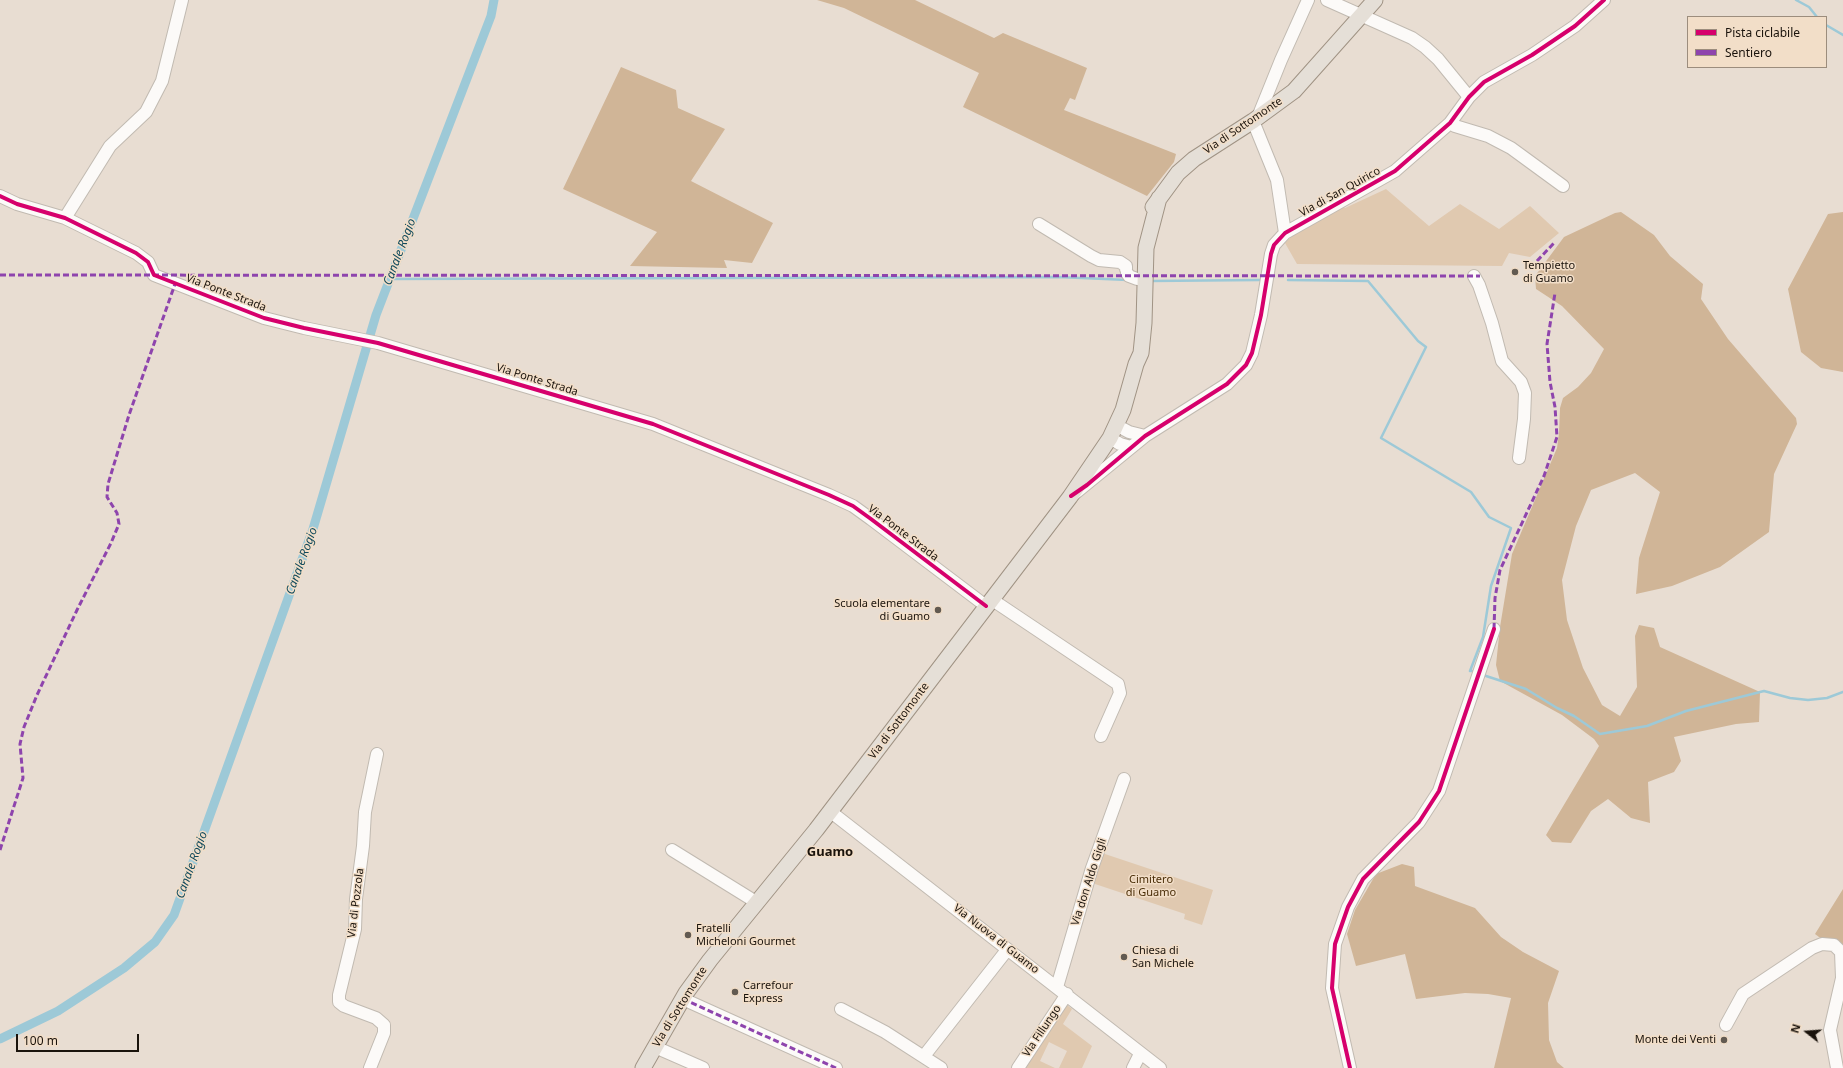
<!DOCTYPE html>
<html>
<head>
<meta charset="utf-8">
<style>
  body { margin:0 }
  #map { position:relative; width:1843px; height:1068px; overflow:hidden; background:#e8ddd2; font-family:"Noto Sans",sans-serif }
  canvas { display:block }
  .legend { position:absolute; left:1687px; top:16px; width:140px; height:52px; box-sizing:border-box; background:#f2dec8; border:1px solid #9c8d7d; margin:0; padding:5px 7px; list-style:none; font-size:12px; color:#1a130c }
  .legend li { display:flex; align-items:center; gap:8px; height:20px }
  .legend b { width:20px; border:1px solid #9c8d7d }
  .north { position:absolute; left:1787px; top:1012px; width:40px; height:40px; -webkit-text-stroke:3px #f2dec8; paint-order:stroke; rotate:287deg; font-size:11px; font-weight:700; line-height:16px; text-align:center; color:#1a130c }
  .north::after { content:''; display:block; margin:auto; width:14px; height:18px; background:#1a130c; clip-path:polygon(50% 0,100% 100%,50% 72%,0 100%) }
  .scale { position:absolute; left:16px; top:1034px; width:123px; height:18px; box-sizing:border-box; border:2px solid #1a130c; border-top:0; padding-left:5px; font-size:12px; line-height:14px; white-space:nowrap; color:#1a130c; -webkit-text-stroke:3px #f2dec8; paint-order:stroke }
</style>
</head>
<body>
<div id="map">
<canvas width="1843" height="1068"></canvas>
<ul class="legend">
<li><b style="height:5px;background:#d6006c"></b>Pista ciclabile</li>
<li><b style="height:5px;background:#8e44ad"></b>Sentiero</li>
</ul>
<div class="north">N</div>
<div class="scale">100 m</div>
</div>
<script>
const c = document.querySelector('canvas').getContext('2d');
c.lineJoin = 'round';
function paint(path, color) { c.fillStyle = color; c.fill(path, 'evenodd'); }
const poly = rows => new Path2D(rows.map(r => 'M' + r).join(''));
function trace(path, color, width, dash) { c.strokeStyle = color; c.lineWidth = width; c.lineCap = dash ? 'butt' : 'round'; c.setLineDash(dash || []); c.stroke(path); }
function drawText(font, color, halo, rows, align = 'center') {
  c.font = font + ' "Noto Sans",sans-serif'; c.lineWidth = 3; c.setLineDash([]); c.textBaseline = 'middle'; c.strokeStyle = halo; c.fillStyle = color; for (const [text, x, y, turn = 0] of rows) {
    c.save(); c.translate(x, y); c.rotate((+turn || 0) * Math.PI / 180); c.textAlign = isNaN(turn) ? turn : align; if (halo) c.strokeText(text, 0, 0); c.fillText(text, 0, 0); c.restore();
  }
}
paint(poly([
  [1386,189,1429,226,1460,204,1499,229,1530,206,1559,233,1530,257,1509,253,1502,266,1297,264,1285,243,1294,234,1339,204,1345,208],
  [1099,852,1213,890,1202,925,1184,919,1185,914,1089,882],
  [1067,1005,1072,1009,1063,1024,1092,1046,1082,1068,1059,1068,1067,1051,1049,1042,1040,1061,1055,1068,1024,1068]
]), '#e0c9b0');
paint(poly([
  [817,0,915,0,994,38,1003,33,1087,68,1075,100,1070,98,1064,110,1176,154,1174,162,1147,196,963,107,979,73,844,8],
  [621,67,676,90,678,108,725,129,691,181,773,223,752,263,724,260,727,268,630,266,657,232,563,189],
  [1621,212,1654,235,1670,256,1703,284,1701,299,1728,339,1796,418,1797,424,1774,474,1769,532,1720,567,1672,586,1636,594,1639,558,1660,492,1635,473,1591,490,1576,526,1562,580,1567,620,1583,668,1602,705,1620,716,1637,687,1635,636,1639,625,1654,628,1660,647,1760,692,1759,722,1736,724,1674,737,1681,761,1674,772,1648,782,1650,823,1631,818,1608,799,1591,811,1571,843,1552,842,1546,835,1599,746,1594,739,1562,715,1500,681,1496,665,1500,627,1512,554,1557,448,1559,433,1560,408,1563,398,1578,387,1591,373,1604,349,1562,306,1536,289,1535,276,1564,237,1615,213],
  [1843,212,1843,372,1821,368,1801,352,1788,289,1828,214],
  [1402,864,1414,867,1415,886,1475,908,1501,937,1523,952,1559,971,1548,1003,1549,1040,1557,1062,1564,1068,1494,1068,1511,998,1488,994,1465,993,1416,999,1405,954,1356,966,1347,934,1355,910,1376,874],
  [1843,889,1843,955,1815,934]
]), '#d0b597');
trace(poly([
  [1796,0,1809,7,1817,17],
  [1826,25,1843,35],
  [390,279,1058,277,1128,280],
  [1288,280,1368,281,1418,341,1426,347,1381,438,1471,492,1489,517,1511,528,1491,586,1483,637,1470,671,1472,671],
  [1150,281,1260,280],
  [1483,675,1526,689,1557,708,1574,716,1600,734,1647,726,1686,711,1764,691,1790,698,1808,700,1827,698,1843,692]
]), '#9dc9d7', 2.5);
trace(poly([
  [0,1039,58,1011,124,968,155,942,174,915,313,529,376,315,491,16,494,0]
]), '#9dc9d7', 9);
const minor = poly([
  [1327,0,1412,38,1425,47,1438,59,1469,97],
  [1258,117,1281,60,1308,0],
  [1253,121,1277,180,1285,233],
  [1450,123,1455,126,1488,136,1511,148,1563,186],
  [0,196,17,204,65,218,136,253,148,262,154,275,264,318,304,328,378,343,653,424,829,495,853,506,871,519,986,606],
  [65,218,110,146,146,112,162,81,182,0],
  [1039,224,1091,256,1099,260,1120,262,1126,266,1126,269],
  [1127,273,1129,276,1137,279],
  [1474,276,1479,285,1492,323,1502,361,1521,382,1525,393,1524,419,1519,458],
  [1116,425,1129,432,1145,436],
  [1110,438,1120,444,1131,447],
  [1074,494,1145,436,1227,384,1246,365,1252,353,1261,315,1271,254,1274,245,1285,233,1395,171,1450,123,1469,97,1484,82,1532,55,1575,26,1604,0],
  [991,599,1118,684,1120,693,1101,736],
  [831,812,1160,1068],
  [672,850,756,902],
  [1057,987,1092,868,1124,779],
  [683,999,836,1068],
  [841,1009,885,1032,941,1068],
  [1726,1025,1743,994,1812,948,1822,944,1834,945,1841,952,1842,978,1830,1030,1837,1068],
  [655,1047,703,1068],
  [924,1056,1007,950],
  [370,1068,384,1033,384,1025,376,1018,344,1006,339,1002,339,995,355,929,356,899,363,846,365,812,377,754],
  [1018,1068,1067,994],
  [1133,1068,1140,1054],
  [1350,1068,1332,988,1335,944,1348,907,1363,879,1419,822,1439,791,1494,629]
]);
const major = poly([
  [1153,207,1178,173,1194,159,1253,121,1294,91,1375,0],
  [643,1068,686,993,710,960,816,830,1070,497,1110,438,1123,410,1136,364,1141,353,1144,323,1146,248,1159,198]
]);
trace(minor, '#c1bab1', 14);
trace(major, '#a09384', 17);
trace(minor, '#fcfaf8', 12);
trace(major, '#e5dfd7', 15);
trace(poly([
  [1537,261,1554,243],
  [0,275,1480,276],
  [1494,629,1495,598,1500,570,1544,476,1557,437,1555,407,1550,382,1547,344,1555,293],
  [0,850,23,778,20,744,24,727,37,695,77,610,111,543,119,524,117,513,107,497,108,484,129,415,175,284],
  [683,999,836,1068]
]), '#8e44ad', 3, [6, 3]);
trace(poly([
  [0,196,17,204,65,218,136,253,148,262,154,275,264,318,304,328,378,343,653,424,829,495,853,506,871,519,986,606],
  [1071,496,1087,485,1145,436,1227,384,1246,365,1252,353,1261,315,1271,254,1274,245,1285,233,1395,171,1450,123,1469,97,1484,82,1532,55,1575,26,1604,0],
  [1350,1068,1332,988,1335,944,1348,907,1363,879,1419,822,1439,791,1494,629]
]), '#d6006c', 4);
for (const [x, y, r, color] of [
  [1515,272,4,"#625a51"],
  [938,610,4,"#625a51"],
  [688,935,4,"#625a51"],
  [1124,957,4,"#625a51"],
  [735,992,4,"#625a51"],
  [1724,1040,4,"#625a51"]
]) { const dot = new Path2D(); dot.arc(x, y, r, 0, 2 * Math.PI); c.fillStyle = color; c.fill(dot); trace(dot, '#f2dec8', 1.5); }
drawText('11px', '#1a130c', '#f2dec8', [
  ["Via di Sottomonte",1243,126,-34],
  ["Via di San Quirico",1340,192,-29],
  ["Via Ponte Strada",226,293,21],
  ["Via Ponte Strada",537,380,17],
  ["Via Ponte Strada",903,533,37],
  ["Via di Sottomonte",899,721,-53],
  ["Via don Aldo Gigli",1089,882,-72],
  ["Via di Pozzola",356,903,-83],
  ["Via Nuova di Guamo",996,939,38],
  ["Via di Sottomonte",680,1007,-58],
  ["Via Fillungo",1042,1031,-56]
]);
drawText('11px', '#1a130c', '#f2dec8', [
  ["Tempietto",1523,266],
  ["di Guamo",1523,279],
  ["Scuola elementare",930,604,"right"],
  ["di Guamo",930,617,"right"],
  ["Fratelli",696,929],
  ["Micheloni Gourmet",696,942],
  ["Chiesa di",1132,951],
  ["San Michele",1132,964],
  ["Carrefour",743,986],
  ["Express",743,999],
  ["Monte dei Venti",1716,1040,"right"]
], 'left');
drawText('11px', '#492d07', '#f2dec8', [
  ["Cimitero",1151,880],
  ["di Guamo",1151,893]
]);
drawText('italic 12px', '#114b5d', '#f2dec8', [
  ["Canale Rogio",400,252,-69],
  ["Canale Rogio",302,561,-70],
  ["Canale Rogio",192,865,-70]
]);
drawText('bold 13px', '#1a130c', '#f2dec8', [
  ["Guamo",830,852]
]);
</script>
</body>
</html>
